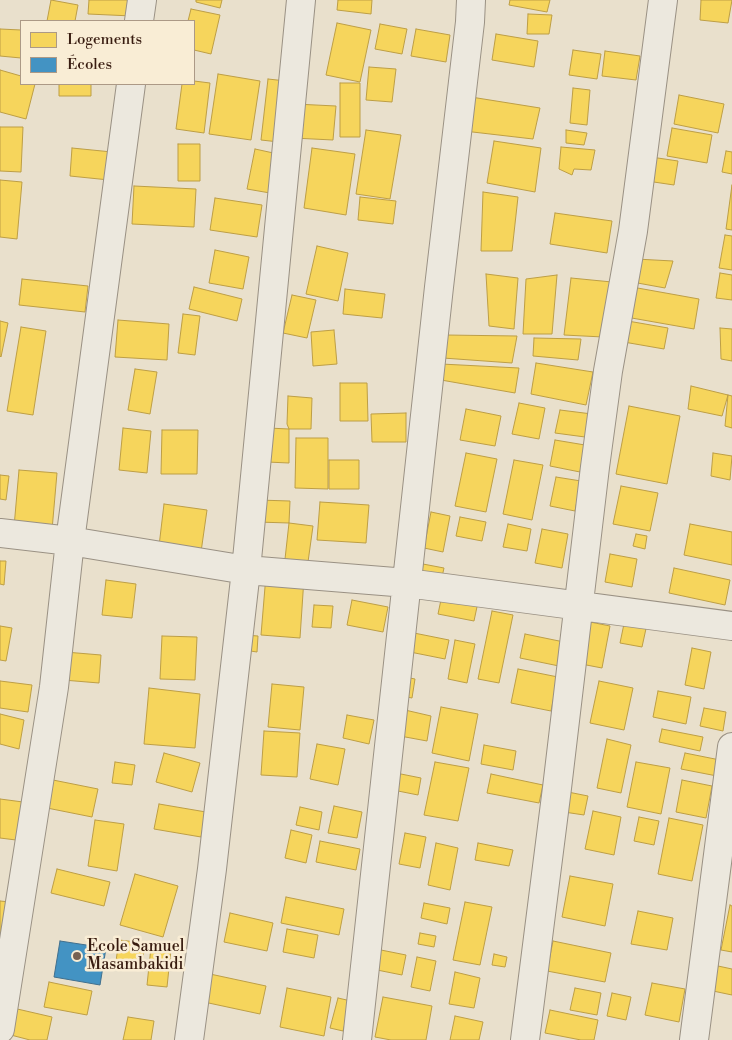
<!DOCTYPE html>
<html>
<head>
<meta charset="utf-8">
<style>
  body { margin:0 }
  #map { position:relative; width:732px; height:1040px; overflow:hidden; background:#e9e0cc; font-family:"Libre Bodoni",serif }
  canvas { display:block }
  .legend { position:absolute; left:20px; top:20px; width:175px; height:65px; box-sizing:border-box; background:#f9edd5; border:1px solid #ac9986; margin:0; padding:6px 9px; list-style:none; font-size:15px; color:#381c10 }
  .legend li { display:flex; align-items:center; gap:10px; height:25px }
  .legend b { width:25px; border:1px solid #ac9986 }
</style>
</head>
<body>
<div id="map">
<canvas width="732" height="1040"></canvas>
<ul class="legend">
<li><b style="height:14px;background:#f6d55c"></b>Logements</li>
<li><b style="height:14px;background:#4393c3"></b>Écoles</li>
</ul>
</div>
<script>
const c = document.querySelector('canvas').getContext('2d');
c.lineJoin = 'round';
function paint(path, color) { c.fillStyle = color; c.fill(path, 'evenodd'); }
const poly = rows => new Path2D(rows.map(r => 'M' + r).join(''));
function trace(path, color, width, dash) { c.strokeStyle = color; c.lineWidth = width; c.lineCap = dash ? 'butt' : 'round'; c.setLineDash(dash || []); c.stroke(path); }
function drawText(font, color, halo, rows, align = 'center') {
  c.font = font + ' "Libre Bodoni",serif'; c.lineWidth = 5; c.setLineDash([]); c.textBaseline = 'middle'; c.strokeStyle = halo; c.fillStyle = color; for (const [text, x, y, turn = 0] of rows) {
    c.save(); c.translate(x, y); c.rotate((+turn || 0) * Math.PI / 180); c.textAlign = isNaN(turn) ? turn : align; if (halo) c.strokeText(text, 0, 0); c.fillText(text, 0, 0); c.restore();
  }
}
const homes = poly([
  [51,0,78,5,75,21,47,21,51,0],
  [89,0,133,0,132,16,88,14,89,0],
  [196,0,222,0,220,8,196,2,196,0],
  [338,0,372,0,371,14,337,10,338,0],
  [510,0,550,0,547,12,509,5,510,0],
  [701,0,732,0,728,23,700,20,701,0],
  [191,9,220,15,211,54,194,50,194,21,188,21,191,9],
  [528,14,552,15,549,34,527,34,528,14],
  [337,23,371,30,360,82,326,75,337,23],
  [380,24,407,29,402,54,375,49,380,24],
  [0,29,21,30,21,58,0,56,0,29],
  [416,29,450,35,446,62,411,56,416,29],
  [496,34,538,41,534,67,492,60,496,34],
  [573,50,601,54,597,79,569,75,573,50],
  [605,51,640,56,636,80,602,76,605,51],
  [369,67,396,69,392,102,366,100,369,67],
  [0,70,21,76,21,84,35,84,26,119,0,112,0,70],
  [218,74,260,81,251,140,209,134,218,74],
  [268,79,286,81,279,142,261,140,268,79],
  [194,81,210,83,204,133,176,129,182,84,194,84,194,81],
  [340,83,360,83,360,137,340,137,340,83],
  [59,84,91,84,91,96,59,96,59,84],
  [573,88,590,90,587,125,570,123,573,88],
  [679,95,724,104,718,133,674,124,679,95],
  [471,97,540,108,533,139,464,131,471,97],
  [295,104,336,106,333,140,293,138,295,104],
  [0,127,23,127,21,172,0,171,0,127],
  [672,128,712,135,707,163,667,156,672,128],
  [366,130,401,135,390,199,356,194,366,130],
  [566,130,587,133,584,145,566,143,566,130],
  [494,141,541,148,535,192,487,183,494,141],
  [178,144,200,144,200,181,178,181,178,144],
  [561,147,595,150,591,170,574,169,572,175,559,169,561,147],
  [72,148,112,152,109,180,70,176,72,148],
  [312,148,355,154,346,215,304,208,312,148],
  [255,149,278,154,270,193,247,189,255,149],
  [726,151,732,152,732,174,722,172,726,151],
  [651,157,678,161,674,185,647,181,651,157],
  [0,180,22,182,17,239,0,237,0,180],
  [732,185,732,230,726,229,732,185],
  [134,186,196,189,194,227,132,224,134,186],
  [483,192,518,197,512,251,481,251,483,192],
  [360,197,396,201,393,224,358,220,360,197],
  [215,198,262,205,257,237,210,230,215,198],
  [555,213,612,221,607,253,550,244,555,213],
  [725,235,732,236,732,270,719,268,725,235],
  [317,246,348,253,338,301,306,294,317,246],
  [215,250,249,257,243,289,209,283,215,250],
  [636,259,673,261,665,288,632,282,636,259],
  [720,273,732,275,732,300,716,298,720,273],
  [486,274,518,278,514,329,489,326,486,274],
  [557,275,552,334,523,334,526,279,557,275],
  [571,278,612,282,603,337,564,335,571,278],
  [22,279,88,286,85,312,19,305,22,279],
  [194,287,242,299,237,321,189,309,194,287],
  [632,287,699,299,694,329,626,317,632,287],
  [345,289,385,294,382,318,343,314,345,289],
  [292,295,316,300,307,338,283,333,292,295],
  [183,314,200,316,195,355,178,353,183,314],
  [118,320,169,324,167,360,115,357,118,320],
  [622,320,668,328,664,349,618,341,622,320],
  [0,321,8,323,1,357,0,356,0,321],
  [21,327,46,331,33,415,7,411,21,327],
  [720,328,732,329,732,361,721,359,720,328],
  [334,330,337,364,313,366,311,332,334,330],
  [445,335,517,336,512,363,443,358,445,335],
  [534,338,581,339,578,360,533,356,534,338],
  [536,363,593,372,586,405,531,394,536,363],
  [441,364,519,368,515,393,441,380,441,364],
  [135,369,157,372,150,414,128,410,135,369],
  [340,383,367,383,368,421,340,421,340,383],
  [691,386,728,395,722,416,688,409,691,386],
  [728,395,732,396,732,428,725,426,728,395],
  [288,396,312,398,311,429,289,429,287,424,288,396],
  [519,403,545,408,539,439,512,434,519,403],
  [629,406,680,416,667,484,616,474,629,406],
  [466,409,501,416,495,446,460,440,466,409],
  [560,410,592,414,585,437,555,433,560,410],
  [406,413,406,442,372,442,371,414,406,413],
  [123,428,151,431,147,473,119,470,123,428],
  [268,428,289,429,289,463,267,462,268,428],
  [162,430,198,430,197,474,161,474,162,430],
  [296,438,328,438,328,489,295,488,296,438],
  [555,440,585,445,580,472,550,466,555,440],
  [466,453,497,459,486,512,455,506,466,453],
  [713,453,732,456,730,480,711,476,713,453],
  [329,460,359,460,359,489,329,489,329,460],
  [514,460,543,465,532,520,503,514,514,460],
  [19,470,57,473,52,530,14,527,19,470],
  [0,475,9,476,6,500,0,499,0,475],
  [556,477,581,481,575,511,550,506,556,477],
  [621,486,658,493,650,531,613,524,621,486],
  [258,500,290,501,289,523,257,522,258,500],
  [320,502,369,505,366,543,317,540,320,502],
  [164,504,207,510,201,552,159,546,164,504],
  [431,512,450,516,443,552,424,548,431,512],
  [460,517,486,522,482,541,456,536,460,517],
  [289,523,313,526,308,562,285,559,289,523],
  [508,524,531,529,527,551,503,547,508,524],
  [690,524,732,532,732,565,684,555,690,524],
  [542,529,568,534,562,568,535,563,542,529],
  [636,534,647,536,645,549,633,546,636,534],
  [610,554,637,559,632,587,605,582,610,554],
  [0,561,6,561,4,585,0,584,0,561],
  [423,564,444,568,442,577,422,573,423,564],
  [674,568,730,580,725,605,669,593,674,568],
  [266,575,304,578,300,638,261,635,266,575],
  [106,580,136,584,132,618,102,615,106,580],
  [442,595,478,602,474,621,438,614,442,595],
  [352,600,388,607,383,632,347,625,352,600],
  [314,605,333,606,331,628,312,627,314,605],
  [492,611,513,615,499,683,478,679,492,611],
  [625,619,647,624,642,647,620,643,625,619],
  [585,621,610,626,602,668,576,663,585,621],
  [0,626,12,628,6,661,0,660,0,626],
  [409,632,449,640,445,659,405,651,409,632],
  [525,634,564,642,559,666,520,658,525,634],
  [245,635,258,636,257,652,244,650,245,635],
  [162,636,197,637,195,680,160,679,162,636],
  [455,640,475,644,467,683,448,679,455,640],
  [692,648,711,652,704,689,685,685,692,648],
  [65,652,101,655,99,683,63,680,65,652],
  [518,669,558,677,551,711,511,703,518,669],
  [405,677,415,679,412,698,402,696,405,677],
  [0,681,32,685,28,712,0,708,0,681],
  [599,681,633,688,624,730,590,723,599,681],
  [272,684,304,687,300,730,268,727,272,684],
  [149,688,200,694,195,748,144,744,149,688],
  [658,691,691,697,686,724,653,717,658,691],
  [441,707,478,714,469,761,432,753,441,707],
  [704,708,726,712,723,731,700,726,704,708],
  [405,710,431,716,427,741,400,736,405,710],
  [0,714,24,720,19,749,0,744,0,714],
  [347,715,374,720,369,744,343,738,347,715],
  [662,729,703,737,700,751,659,742,662,729],
  [264,731,300,733,297,777,261,775,264,731],
  [607,739,631,745,621,793,597,788,607,739],
  [317,744,345,749,338,785,310,779,317,744],
  [484,745,516,751,513,770,481,764,484,745],
  [164,753,200,763,192,792,156,782,164,753],
  [685,753,720,760,717,776,681,769,685,753],
  [115,762,135,765,132,785,112,783,115,762],
  [435,762,469,768,458,821,424,815,435,762],
  [636,762,670,768,661,814,627,807,636,762],
  [396,773,421,778,418,795,393,790,396,773],
  [491,774,543,785,539,803,487,793,491,774],
  [53,780,98,789,92,817,47,808,53,780],
  [682,780,712,786,706,818,676,812,682,780],
  [568,792,588,796,584,815,564,812,568,792],
  [0,799,23,802,16,840,0,838,0,799],
  [159,804,206,812,201,837,154,829,159,804],
  [334,806,362,812,357,838,328,833,334,806],
  [300,807,322,812,319,830,296,825,300,807],
  [593,811,621,817,614,855,585,849,593,811],
  [639,817,659,821,654,845,634,841,639,817],
  [669,818,703,825,692,881,658,874,669,818],
  [95,820,124,824,117,871,88,866,95,820],
  [291,830,312,835,306,863,285,858,291,830],
  [405,833,426,837,420,868,399,864,405,833],
  [320,841,360,849,356,870,316,862,320,841],
  [436,843,458,848,450,890,428,885,436,843],
  [478,843,513,850,509,866,475,860,478,843],
  [57,869,110,882,104,906,51,893,57,869],
  [135,874,178,886,163,937,120,925,135,874],
  [570,876,613,884,605,926,562,917,570,876],
  [286,897,344,909,339,935,281,923,286,897],
  [0,901,10,902,0,953,0,901],
  [465,902,492,907,480,965,453,960,465,902],
  [424,903,450,908,447,924,421,918,424,903],
  [730,905,732,906,732,952,721,950,730,905],
  [638,911,673,918,667,950,631,944,638,911],
  [230,913,273,923,267,951,224,942,230,913],
  [287,929,318,935,314,958,283,952,287,929],
  [420,933,436,936,434,947,418,944,420,933],
  [119,940,145,943,142,965,116,961,119,940],
  [553,941,611,953,605,982,547,971,553,941],
  [151,947,171,949,167,987,147,985,151,947],
  [376,949,406,955,402,975,372,969,376,949],
  [494,954,507,957,505,967,492,965,494,954],
  [417,957,436,961,430,991,411,987,417,957],
  [718,966,732,969,732,995,713,991,718,966],
  [455,972,480,978,474,1008,449,1004,455,972],
  [210,974,266,986,260,1014,204,1002,210,974],
  [49,982,92,991,87,1015,44,1007,49,982],
  [652,983,685,989,679,1022,645,1015,652,983],
  [287,988,331,997,324,1036,280,1027,287,988],
  [575,988,601,993,597,1015,570,1010,575,988],
  [612,993,631,997,626,1020,607,1016,612,993],
  [383,997,432,1006,426,1040,391,1040,375,1037,383,997],
  [338,998,351,1001,343,1031,330,1028,338,998],
  [13,1008,52,1017,47,1040,30,1040,7,1034,13,1008],
  [550,1010,598,1020,594,1040,581,1040,545,1033,550,1010],
  [455,1016,483,1022,479,1040,450,1040,455,1016],
  [128,1017,154,1021,151,1040,123,1040,128,1017]
]);
paint(homes, '#f6d55c');
trace(homes, '#bd9e45', 1);
const schools = poly([
  [60,941,106,948,100,985,54,977,60,941]
]);
paint(schools, '#4393c3');
trace(schools, '#406f8d', 1);
const minor = poly([
  [139,21,142,0],
  [0,533,70,541,246,570,407,583,732,626],
  [0,1029,54,687,70,541,131,84],
  [189,1040,212,869,246,570,301,0],
  [357,1040,439,287,470,22,471,0],
  [525,1040,557,788,595,467,608,371,633,231,663,0],
  [694,1040,732,747]
]);
trace(minor, '#9a9184', 30);
trace(minor, '#ece8de', 28);
for (const [x, y, r, color] of [
  [77,956,5,"#766152"]
]) { const dot = new Path2D(); dot.arc(x, y, r, 0, 2 * Math.PI); c.fillStyle = color; c.fill(dot); trace(dot, '#f9edd5', 2); }
drawText('16px', '#381c10', '#f9edd5', [
  ["Ecole Samuel",87,947],
  ["Masambakidi",87,965]
], 'left');
</script>
</body>
</html>
